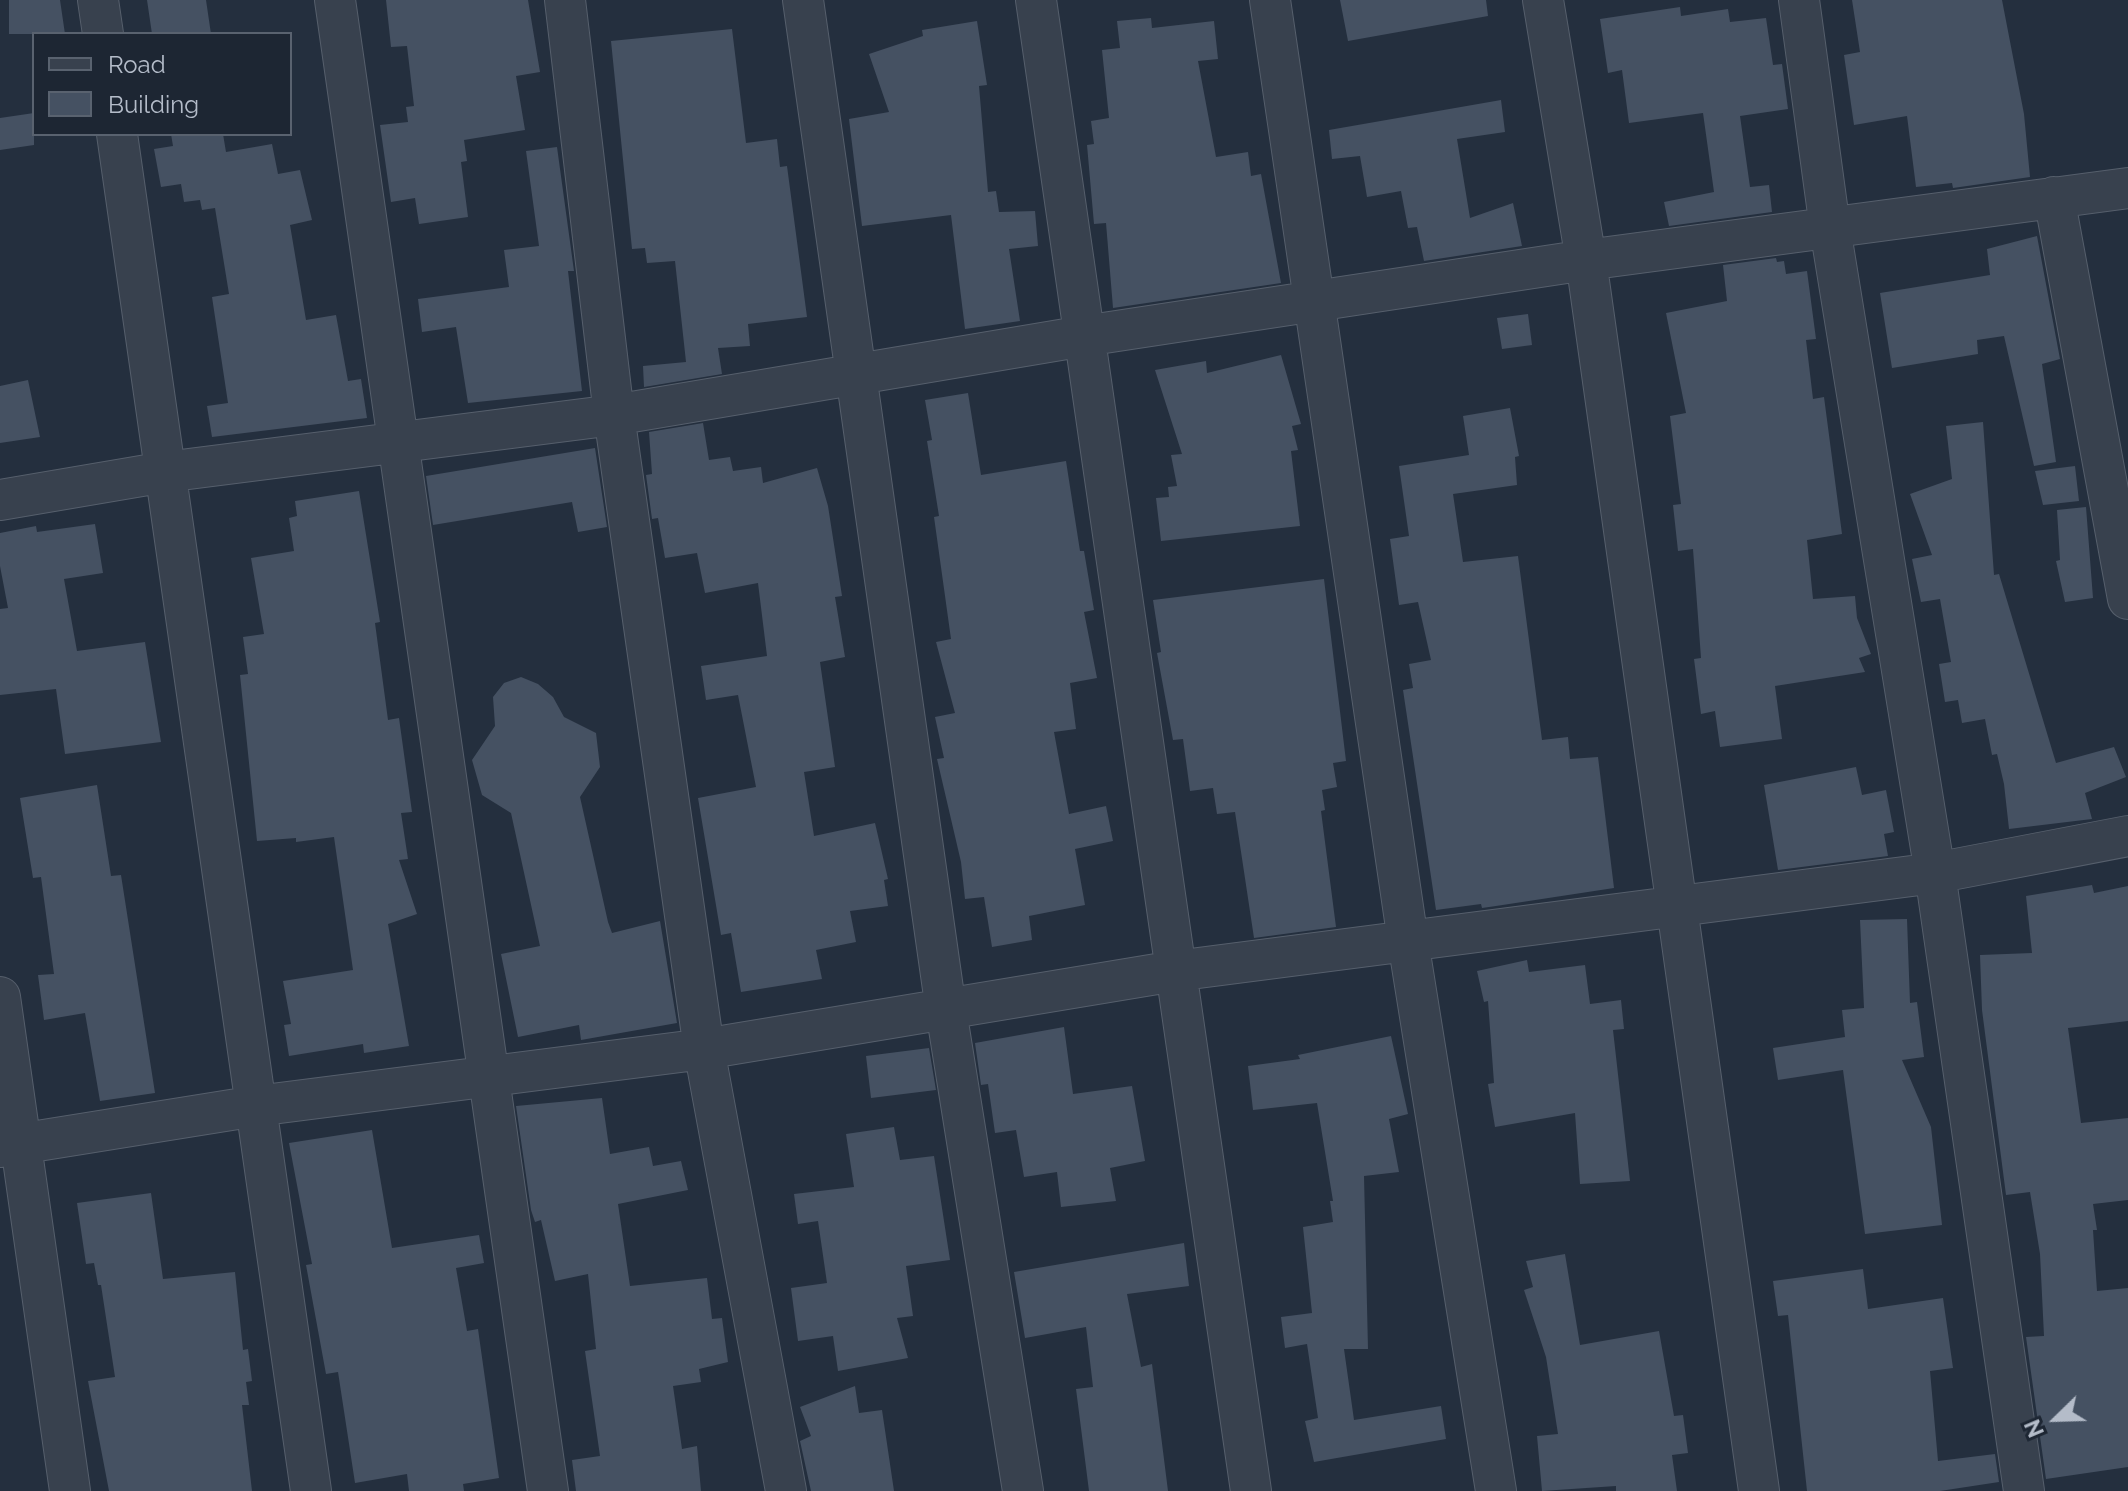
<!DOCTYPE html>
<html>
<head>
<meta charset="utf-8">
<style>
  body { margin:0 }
  #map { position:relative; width:2128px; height:1491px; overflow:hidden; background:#242f3e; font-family:Raleway,sans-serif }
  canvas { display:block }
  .legend { position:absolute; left:32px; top:32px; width:260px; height:104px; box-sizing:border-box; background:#1d2633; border:2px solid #59626f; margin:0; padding:10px 14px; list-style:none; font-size:24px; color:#b4bcc9 }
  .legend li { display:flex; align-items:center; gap:16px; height:40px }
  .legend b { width:40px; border:2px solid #59626f }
  .north { position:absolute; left:2016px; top:1379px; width:80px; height:80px; -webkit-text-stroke:6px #1d2633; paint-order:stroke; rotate:247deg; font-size:22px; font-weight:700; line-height:32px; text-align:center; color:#b4bcc9 }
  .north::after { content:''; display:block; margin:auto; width:28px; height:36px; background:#b4bcc9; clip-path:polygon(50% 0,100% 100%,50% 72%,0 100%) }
</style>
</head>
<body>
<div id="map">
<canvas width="2128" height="1491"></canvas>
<ul class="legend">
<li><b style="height:10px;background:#38414e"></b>Road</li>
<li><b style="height:22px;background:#455162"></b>Building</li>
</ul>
<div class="north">N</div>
</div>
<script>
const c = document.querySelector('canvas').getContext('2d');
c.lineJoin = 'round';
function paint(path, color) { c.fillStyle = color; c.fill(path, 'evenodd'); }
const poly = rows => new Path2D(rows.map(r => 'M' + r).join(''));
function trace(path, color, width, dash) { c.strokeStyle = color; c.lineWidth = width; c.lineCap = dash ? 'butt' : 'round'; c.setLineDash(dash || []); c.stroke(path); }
paint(poly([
  [9,0,60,0,65,34,9,34],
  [147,0,206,0,211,34,152,34],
  [386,0,528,0,540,72,516,76,525,130,464,140,467,161,461,162,468,217,419,224,415,198,391,202,380,125,408,122,406,107,414,106,407,46,391,47],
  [1340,0,1486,0,1488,16,1348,41],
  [1852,0,2002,0,2024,114,2030,177,1953,188,1952,183,1916,187,1907,116,1854,125,1844,55,1860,52],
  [1680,7,1681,16,1728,9,1730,22,1766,18,1773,65,1782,64,1788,109,1740,116,1750,187,1769,185,1772,212,1669,226,1664,202,1714,192,1703,113,1629,123,1622,70,1608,73,1600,19],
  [1151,18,1152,28,1214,21,1218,59,1198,61,1216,157,1248,152,1251,176,1261,174,1281,283,1113,308,1106,223,1094,224,1087,145,1094,144,1091,121,1109,118,1102,50,1120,48,1117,21],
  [977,21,987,85,979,86,988,192,996,191,999,212,1035,211,1038,246,1009,249,1020,321,965,329,951,215,862,226,849,119,889,112,869,54,923,36,922,30],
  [732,29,746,143,777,139,780,167,787,166,807,317,748,324,750,346,718,348,722,374,644,387,643,366,686,362,675,261,647,263,645,248,632,249,611,41],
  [1501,100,1505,132,1457,139,1470,218,1513,203,1522,246,1424,261,1417,227,1408,228,1401,191,1367,197,1360,156,1332,159,1329,130],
  [34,113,34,145,0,150,0,118],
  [171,134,223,134,226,152,272,144,278,174,300,170,312,220,290,225,306,320,336,315,348,381,361,379,367,418,212,437,207,406,228,403,212,297,229,294,215,208,202,210,200,200,184,202,181,184,161,187,154,149,173,146],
  [557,147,574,271,568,271,582,391,468,403,456,327,422,332,418,299,509,287,504,250,539,246,526,151],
  [2037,236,2060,359,2042,364,2056,462,2034,466,2004,336,1977,340,1978,354,1892,368,1880,293,1990,275,1987,249],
  [1776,258,1777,262,1784,261,1786,274,1807,271,1816,339,1806,340,1813,399,1824,397,1842,534,1807,540,1813,599,1855,596,1857,618,1871,654,1859,658,1865,672,1775,686,1782,739,1720,747,1715,711,1701,714,1694,659,1701,658,1693,549,1678,551,1673,505,1681,504,1670,416,1686,413,1666,313,1727,301,1723,265],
  [1528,314,1532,345,1502,349,1497,318],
  [1281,355,1301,424,1292,426,1298,450,1291,451,1300,526,1161,541,1156,498,1169,497,1168,487,1177,486,1171,455,1182,454,1155,370,1206,361,1207,373],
  [28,380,40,437,0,443,0,386],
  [968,393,981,475,1066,461,1080,551,1084,551,1094,610,1084,612,1097,678,1070,683,1076,729,1054,732,1069,814,1106,806,1113,841,1075,849,1085,905,1029,916,1032,940,992,947,984,897,965,899,961,862,937,759,944,758,935,717,955,713,936,642,951,639,934,517,939,516,927,441,932,440,925,400],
  [1510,408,1519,456,1515,457,1517,485,1453,494,1463,562,1518,556,1542,740,1568,737,1570,759,1598,757,1614,888,1496,906,1482,908,1481,904,1436,910,1403,690,1413,688,1409,664,1431,660,1418,602,1399,605,1390,539,1409,536,1399,466,1469,455,1463,416],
  [1983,422,1994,575,1999,574,2056,763,2114,747,2126,777,2085,793,2092,819,2009,829,2004,784,1997,754,1992,755,1985,719,1962,723,1958,700,1945,702,1939,664,1951,662,1940,599,1921,602,1912,559,1932,555,1910,494,1952,479,1946,426],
  [703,423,709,460,730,457,733,471,761,467,763,483,817,468,828,506,842,596,835,597,845,657,820,662,835,767,804,772,814,836,875,823,888,879,884,880,888,906,850,911,856,942,816,950,822,979,741,992,731,933,721,935,698,798,756,787,738,695,706,700,701,666,767,656,758,583,705,593,697,553,665,558,658,518,652,519,646,475,652,474,649,432],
  [595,448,607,527,578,532,572,502,433,525,426,476],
  [2075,466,2079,501,2043,505,2035,471],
  [359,491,380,622,375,623,388,720,399,718,412,812,401,813,408,859,399,860,417,914,388,924,409,1046,364,1053,363,1044,289,1056,284,1025,291,1024,283,981,353,970,334,837,296,842,296,838,257,841,240,675,248,674,243,637,264,634,251,558,294,551,289,518,297,516,295,501],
  [2086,507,2093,598,2065,602,2056,561,2060,560,2057,510],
  [95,524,103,573,64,579,77,651,145,642,161,742,65,754,56,689,0,695,0,609,8,608,0,566,0,533,36,526,37,532],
  [1324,579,1346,761,1333,763,1337,787,1322,790,1325,810,1321,811,1336,927,1254,938,1235,812,1217,814,1213,788,1190,791,1183,739,1173,740,1157,653,1161,652,1153,600],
  [521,677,538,684,553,697,564,717,596,733,600,767,580,797,608,922,612,933,660,921,677,1023,581,1040,579,1025,518,1037,501,954,540,946,511,813,482,795,472,760,495,726,493,697,504,683],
  [1856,767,1862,795,1886,790,1894,832,1884,834,1888,856,1778,870,1764,785],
  [97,785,111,876,121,875,155,1093,100,1101,85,1013,44,1020,38,975,54,974,41,877,33,878,20,798],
  [2092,885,2094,893,2128,886,2128,1021,2068,1028,2081,1123,2128,1118,2128,1200,2093,1204,2097,1230,2093,1230,2097,1291,2128,1288,2128,1467,2046,1479,2026,1337,2044,1336,2040,1254,2030,1192,2006,1195,1982,1010,1980,955,2032,953,2026,896],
  [1907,919,1910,1003,1917,1002,1924,1057,1902,1060,1931,1127,1942,1225,1865,1234,1843,1070,1778,1080,1773,1048,1845,1037,1842,1010,1864,1008,1860,920],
  [1527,960,1529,972,1585,965,1590,1004,1621,1000,1624,1029,1613,1030,1630,1181,1580,1184,1575,1113,1495,1127,1488,1084,1494,1083,1488,1001,1484,1002,1477,971],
  [1064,1027,1073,1094,1132,1086,1145,1161,1110,1168,1116,1201,1061,1207,1057,1172,1024,1177,1016,1130,995,1133,988,1084,981,1085,975,1043],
  [1391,1036,1408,1114,1389,1119,1399,1172,1364,1176,1368,1349,1344,1349,1354,1420,1441,1406,1446,1439,1314,1462,1305,1421,1318,1418,1307,1344,1285,1348,1281,1317,1312,1313,1303,1227,1333,1222,1330,1201,1333,1201,1317,1103,1253,1110,1248,1066,1300,1059,1298,1055],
  [929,1048,936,1090,871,1098,866,1056],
  [602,1098,610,1154,649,1147,653,1166,681,1161,688,1190,618,1204,630,1286,707,1278,712,1319,722,1318,728,1362,699,1369,701,1382,673,1386,682,1449,697,1446,701,1491,576,1491,572,1460,600,1456,585,1351,596,1349,588,1274,555,1281,541,1220,535,1222,531,1210,516,1106],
  [894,1127,900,1160,934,1156,950,1260,906,1266,913,1316,897,1318,908,1358,838,1371,833,1336,798,1341,791,1288,827,1283,818,1221,798,1224,794,1194,854,1187,846,1134],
  [372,1130,392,1248,479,1235,484,1263,456,1268,467,1331,478,1329,499,1478,463,1484,464,1491,409,1491,407,1474,355,1483,338,1372,326,1374,306,1265,312,1264,289,1143],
  [151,1193,163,1279,235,1272,243,1350,248,1349,252,1381,246,1382,249,1405,242,1405,252,1491,109,1491,88,1381,115,1377,101,1285,98,1285,94,1263,86,1264,77,1203],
  [1184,1243,1189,1286,1127,1294,1141,1367,1152,1364,1168,1491,1089,1491,1076,1389,1093,1387,1086,1327,1025,1338,1014,1272],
  [1565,1254,1580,1345,1659,1331,1674,1416,1683,1415,1688,1453,1672,1455,1677,1491,1616,1491,1616,1486,1542,1491,1537,1436,1558,1434,1546,1357,1524,1290,1533,1287,1526,1261],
  [1863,1269,1868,1309,1943,1298,1953,1368,1930,1371,1938,1461,1995,1454,1999,1482,1940,1491,1807,1491,1788,1315,1778,1316,1773,1281],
  [855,1386,859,1413,882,1410,894,1491,811,1491,800,1441,811,1436,800,1407]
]), '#455162');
const street = poly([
  [98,0,103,34],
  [335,0,548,1491],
  [565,0,614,415,704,1049,786,1491],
  [803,0,946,1010,1023,1491],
  [1036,0,1251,1491],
  [1270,0,1408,941,1496,1491],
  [1543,0,1586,260,1759,1491],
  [1799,0,1830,228,1935,873,2024,1491],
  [117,134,311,1491],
  [2054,197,2128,599],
  [0,500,165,472,614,415,1084,336,1586,260,2128,188],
  [0,997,70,1491],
  [0,1147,256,1106,704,1049,1175,971,1935,873,2128,836]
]);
trace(street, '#565f6c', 42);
trace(street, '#38414e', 40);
</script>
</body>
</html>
